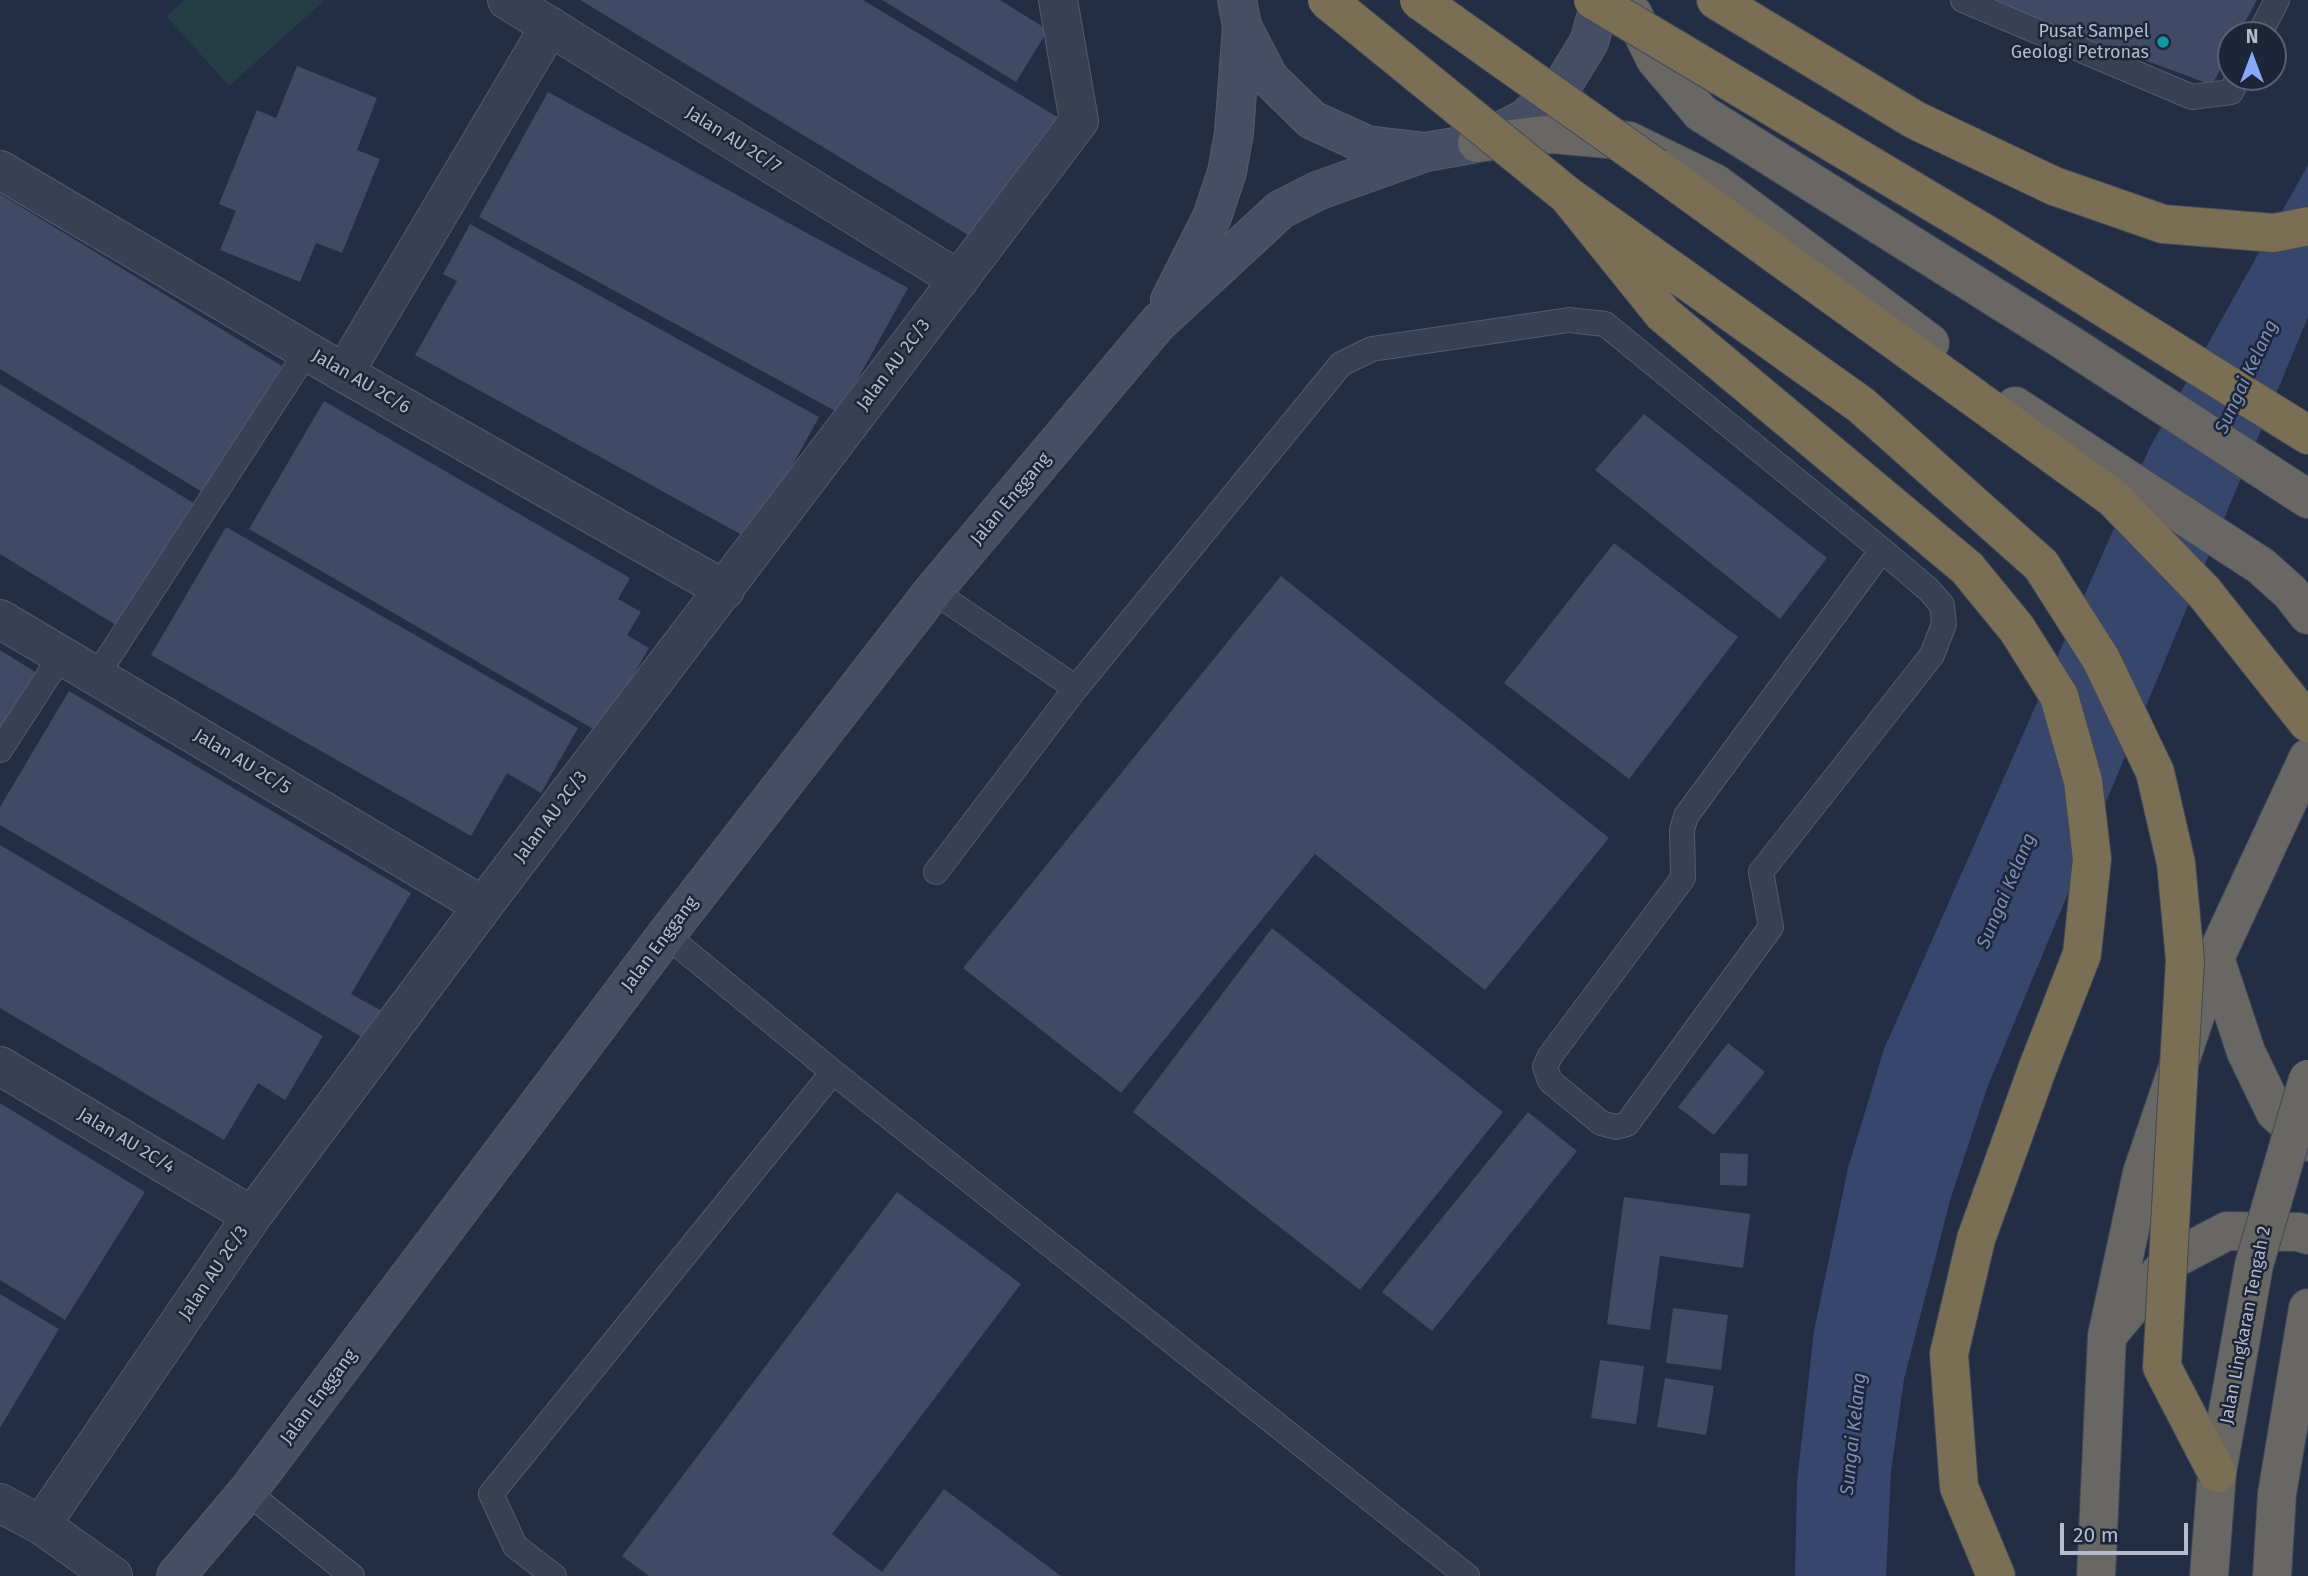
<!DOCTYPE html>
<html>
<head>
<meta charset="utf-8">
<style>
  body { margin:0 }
  #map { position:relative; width:2308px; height:1576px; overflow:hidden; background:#232d44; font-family:"Fira Sans",sans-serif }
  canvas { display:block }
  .north { position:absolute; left:2217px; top:21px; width:70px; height:70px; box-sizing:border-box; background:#1d2538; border:2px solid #5a6174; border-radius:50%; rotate:0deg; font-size:19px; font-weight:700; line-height:28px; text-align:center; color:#b5bbcd }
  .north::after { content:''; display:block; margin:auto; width:24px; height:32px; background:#88a8ff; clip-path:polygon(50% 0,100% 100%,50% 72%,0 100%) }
  .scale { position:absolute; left:2060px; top:1523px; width:128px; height:32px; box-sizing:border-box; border:4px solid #b5bbcd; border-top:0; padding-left:9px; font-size:21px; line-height:24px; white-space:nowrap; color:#b5bbcd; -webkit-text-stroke:5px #1d2538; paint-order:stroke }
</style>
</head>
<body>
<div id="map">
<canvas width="2308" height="1576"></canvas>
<div class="north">N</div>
<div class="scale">20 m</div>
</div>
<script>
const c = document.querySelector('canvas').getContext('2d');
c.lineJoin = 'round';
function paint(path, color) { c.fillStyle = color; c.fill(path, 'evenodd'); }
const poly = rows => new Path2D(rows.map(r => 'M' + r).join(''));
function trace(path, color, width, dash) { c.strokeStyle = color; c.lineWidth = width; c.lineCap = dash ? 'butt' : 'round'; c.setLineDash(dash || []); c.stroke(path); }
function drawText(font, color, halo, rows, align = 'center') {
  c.font = font + ' "Fira Sans",sans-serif'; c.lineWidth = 5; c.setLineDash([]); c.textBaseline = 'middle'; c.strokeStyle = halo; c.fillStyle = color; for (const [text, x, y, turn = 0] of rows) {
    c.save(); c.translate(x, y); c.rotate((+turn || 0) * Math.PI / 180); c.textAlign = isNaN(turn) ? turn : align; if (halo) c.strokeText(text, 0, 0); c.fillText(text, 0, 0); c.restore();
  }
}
paint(poly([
  [185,0,325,0,229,86,166,16]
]), '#253d44');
paint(poly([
  [2308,165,2308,317,1987,1088,1951,1197,1904,1379,1891,1472,1886,1576,1795,1576,1797,1482,1814,1331,1848,1168,1884,1049,2149,449]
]), '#36466c');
paint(poly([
  [580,0,863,0,1069,124,978,241],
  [882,0,1000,0,1048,30,1016,82],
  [1981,0,2257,0,2238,35,2231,35,2231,49,2212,85],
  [297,66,377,98,357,150,380,159,342,253,316,243,300,282,220,250,236,211,219,204,257,110,276,118],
  [548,92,908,288,839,413,479,217],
  [0,194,282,366,204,493,0,369],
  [470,224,819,417,751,540,415,355,457,281,443,274],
  [0,384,200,507,124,630,0,554],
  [324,401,630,578,618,599,641,612,627,635,649,648,600,733,249,529],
  [1644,414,1827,558,1780,619,1595,470],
  [226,527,578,728,541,793,507,773,471,836,151,655],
  [1614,543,1738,637,1629,779,1504,683],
  [1281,576,1609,838,1485,990,1315,854,1121,1093,963,968],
  [0,650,40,675,0,738],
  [69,691,411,893,351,994,389,1015,372,1043,0,825,0,807],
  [0,845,323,1036,285,1100,258,1083,224,1140,0,1008],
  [1272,928,1503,1112,1360,1290,1133,1112],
  [1728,1043,1765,1072,1714,1135,1678,1107],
  [0,1103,145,1192,65,1320,0,1280],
  [1528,1112,1577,1151,1432,1331,1382,1292],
  [1720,1153,1748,1154,1747,1186,1720,1185],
  [897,1192,1021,1284,832,1534,882,1572,944,1489,1061,1576,649,1576,622,1556],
  [1624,1197,1750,1214,1743,1268,1660,1256,1650,1330,1607,1324],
  [0,1294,59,1329,0,1428],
  [1673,1308,1728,1315,1721,1370,1666,1363],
  [1600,1360,1644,1366,1636,1424,1591,1418],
  [1665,1378,1714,1386,1706,1435,1657,1427]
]), '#404a64');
const service = poly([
  [1963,0,2192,97,2231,92,2238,77],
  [2259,35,2277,0],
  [933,591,1076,688],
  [97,675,308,350],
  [0,750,61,656],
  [936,872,1076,688,1341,364,1372,349,1569,320,1605,324,1882,550,1929,590,1942,605,1944,624,1932,655,1761,872,1771,927,1627,1124,1616,1127,1601,1123,1550,1081,1545,1067,1550,1056,1683,878,1682,830,1686,816,1882,550],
  [666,935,833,1072,1467,1576],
  [247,1492,352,1576],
  [554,1576,515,1546,491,1494,833,1072]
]);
const minor = poly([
  [507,0,959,280],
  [0,170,344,373,725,590],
  [344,373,550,26],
  [0,619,483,906],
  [0,1066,252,1216],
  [0,1503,41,1525,113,1576],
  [41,1525,252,1216,483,906,1079,121,1058,0]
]);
const secondary = poly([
  [1237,0,1242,26,1269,78,1312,120,1367,145,1426,152,1477,143,1523,120,1562,86,1589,42,1601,0],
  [1170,300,1212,217,1227,172,1234,133,1242,26],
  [176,1576,247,1492,666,935,933,591,1158,323,1280,210,1317,191,1426,152]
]);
const trunk = poly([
  [1633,14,1655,59,1701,113,2063,340,2308,499],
  [1477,143,1553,134,1629,141,1715,183,1930,343],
  [2015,406,2261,566,2290,592,2308,615],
  [2308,758,2215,958,2246,1052,2275,1112,2308,1142],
  [2111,1331,2170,1261,2227,1231,2299,1232,2308,1235],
  [2096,1576,2107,1336,2142,1173,2215,958],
  [2209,1576,2217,1473],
  [2272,1576,2277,1494,2308,1308]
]);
const motorway = poly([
  [1716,0,1915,120,2054,186,2163,224,2274,233,2308,226],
  [1655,167,2113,498,2204,592,2308,723],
  [1989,236,2308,435],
  [1967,568,2017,629,2059,696,2083,781,2092,859,2082,954,2038,1067,1976,1239,1949,1354,1959,1487,1996,1576]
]);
trace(service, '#535b6d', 26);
trace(minor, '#535b6d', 40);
trace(secondary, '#535b6d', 40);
trace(trunk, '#40485a', 40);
trace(motorway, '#40485a', 40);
trace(service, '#384053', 24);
trace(minor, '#384053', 38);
trace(secondary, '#464e66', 38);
trace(trunk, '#686764', 38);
trace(motorway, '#7a6f54', 38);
const trunkBridge = poly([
  [2217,1473,2254,1265,2308,1079]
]);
const motorwayBridge = poly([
  [1327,0,1568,196,1663,314,1967,568],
  [1419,0,1655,167],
  [1593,0,1989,236],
  [1568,196,1861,405,2041,565,2101,659,2155,772,2176,863,2185,960,2162,1367,2217,1473]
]);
trace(trunkBridge, '#40485a', 40, []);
trace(motorwayBridge, '#40485a', 40, []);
trace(trunkBridge, '#686764', 38);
trace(motorwayBridge, '#7a6f54', 38);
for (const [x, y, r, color] of [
  [2163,42,7,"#0f9aa8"]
]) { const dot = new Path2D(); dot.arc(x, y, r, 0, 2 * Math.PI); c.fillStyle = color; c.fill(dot); trace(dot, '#1d2538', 2.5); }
drawText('18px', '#b5bbcd', '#1d2538', [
  ["Pusat Sampel",2149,32],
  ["Geologi Petronas",2149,53]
], 'right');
drawText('18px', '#b5bbcd', '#1d2538', [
  ["Jalan AU 2C/7",733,140,32],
  ["Jalan AU 2C/3",894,365,-53],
  ["Jalan AU 2C/6",361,382,30],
  ["Jalan Enggang",1011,499,-50],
  ["Jalan AU 2C/5",242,762,31],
  ["Jalan AU 2C/3",551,817,-53],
  ["Jalan Enggang",660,944,-53],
  ["Jalan AU 2C/4",126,1141,31],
  ["Jalan AU 2C/3",214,1273,-56],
  ["Jalan Lingkaran Tengah 2",2246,1325,-79],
  ["Jalan Enggang",319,1397,-53]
]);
drawText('italic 19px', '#7a8db7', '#1d2538', [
  ["Sungai Kelang",2247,377,-65],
  ["Sungai Kelang",2007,891,-67],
  ["Sungai Kelang",1854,1434,-84]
]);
</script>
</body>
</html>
